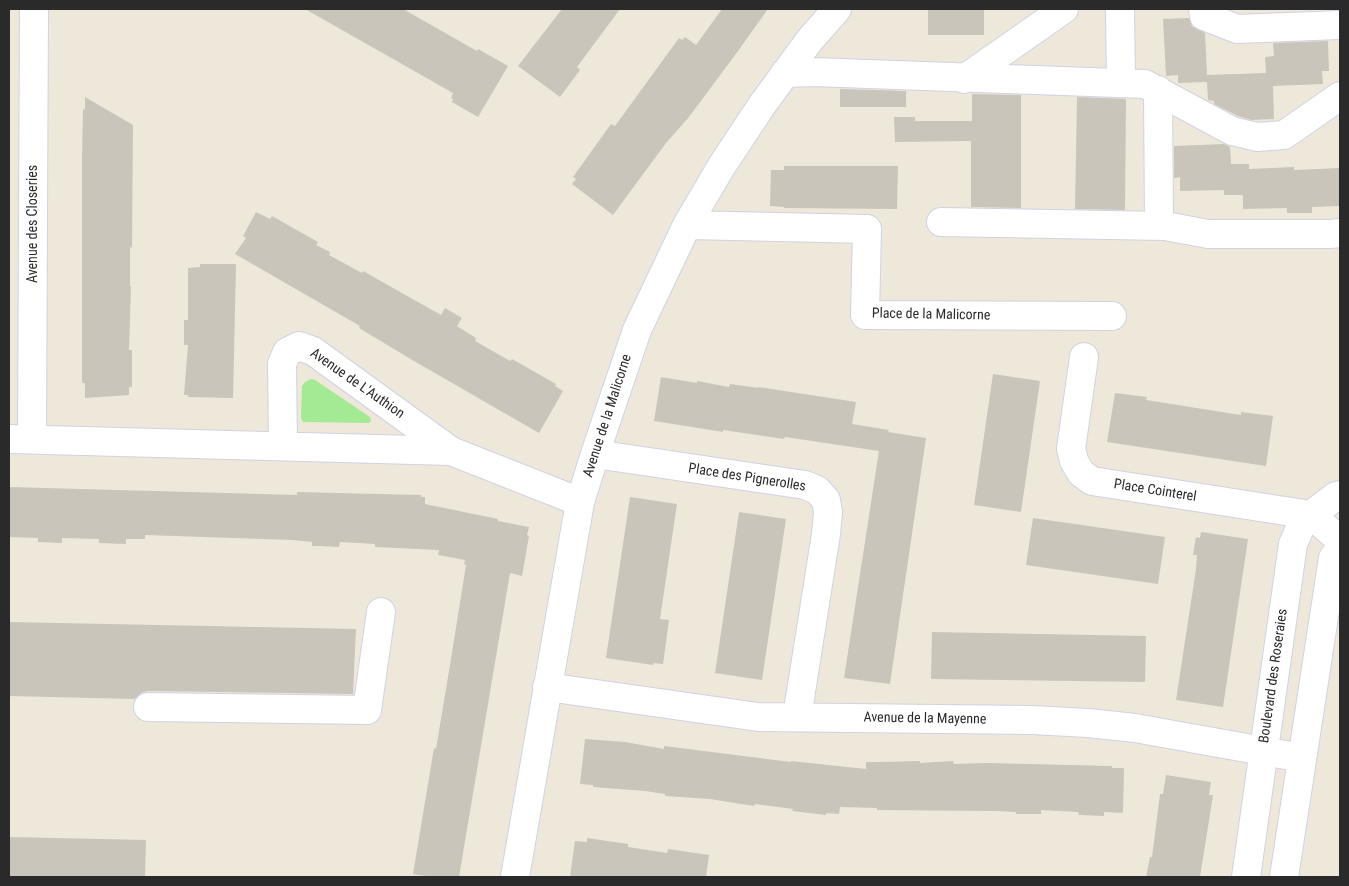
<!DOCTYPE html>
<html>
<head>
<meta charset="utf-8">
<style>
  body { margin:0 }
  #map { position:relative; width:1349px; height:886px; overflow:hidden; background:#eee8db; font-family:"Roboto Condensed",sans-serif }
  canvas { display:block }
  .frame { position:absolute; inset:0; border:10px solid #2a2a2a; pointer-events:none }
</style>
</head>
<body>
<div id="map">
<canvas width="1349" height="886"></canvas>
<div class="frame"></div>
</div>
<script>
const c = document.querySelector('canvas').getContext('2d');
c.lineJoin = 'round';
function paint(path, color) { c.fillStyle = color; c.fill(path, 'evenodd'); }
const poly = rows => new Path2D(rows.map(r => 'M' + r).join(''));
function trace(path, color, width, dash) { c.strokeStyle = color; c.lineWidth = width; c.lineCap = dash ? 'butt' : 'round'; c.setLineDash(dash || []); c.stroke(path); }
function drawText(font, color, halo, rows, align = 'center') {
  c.font = font + ' "Roboto Condensed",sans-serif'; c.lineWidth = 4; c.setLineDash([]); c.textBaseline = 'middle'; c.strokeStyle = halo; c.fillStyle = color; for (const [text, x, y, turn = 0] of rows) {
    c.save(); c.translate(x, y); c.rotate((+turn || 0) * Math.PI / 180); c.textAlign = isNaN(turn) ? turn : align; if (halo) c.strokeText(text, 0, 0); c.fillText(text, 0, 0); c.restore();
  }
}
paint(poly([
  [311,379,315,380,370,417,371,421,369,423,303,422,301,417,302,386,305,382]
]), '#a4e993');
paint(poly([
  [305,9,403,9,477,51,478,49,508,66,478,117,452,102,453,99,451,98,453,93],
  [562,9,620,9,577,67,580,70,560,97,518,66],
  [722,9,768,9,738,51,689,117,666,143,613,215,572,184,576,179,573,177,611,124,615,126,679,38,682,40,685,37,696,45],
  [928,9,984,9,984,35,928,35],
  [1189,18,1192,26,1205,33,1207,75,1266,73,1265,57,1274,56,1273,43,1328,41,1329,71,1322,71,1323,84,1273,86,1274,119,1251,120,1238,116,1214,104,1214,101,1208,100,1207,82,1178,83,1178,75,1166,76,1163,19],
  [840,89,906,91,906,107,840,107],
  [972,94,1021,95,1021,208,971,207,971,141,895,142,894,117,915,117,915,121,972,121],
  [85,97,133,125,132,248,130,247,130,286,131,287,129,350,132,350,132,387,129,387,129,395,85,398,85,383,82,383,82,158,83,109,85,110],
  [1077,97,1126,99,1125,210,1075,209],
  [1224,144,1230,147,1231,164,1249,164,1249,169,1294,167,1294,170,1340,168,1340,206,1312,207,1312,213,1287,213,1287,208,1243,209,1243,195,1224,195,1224,190,1180,191,1180,177,1174,178,1174,146],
  [784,166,898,166,897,209,784,208,784,207,770,206,771,170,784,170],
  [256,212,270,219,272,216,318,242,316,245,330,252,329,255,362,273,363,271,441,315,445,308,462,318,457,326,476,338,475,341,510,361,512,359,556,384,555,386,563,391,539,433,414,361,359,328,360,326,235,254,246,238,243,236],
  [200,264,236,264,233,398,188,397,188,395,184,395,188,345,184,345,184,320,188,320,188,268,200,267],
  [993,374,1040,381,1021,512,974,505],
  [661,377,697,383,697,381,729,387,730,384,759,388,759,387,856,402,852,424,889,430,888,432,926,438,890,684,844,678,879,451,785,437,784,439,723,430,723,432,654,421],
  [1115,393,1147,397,1146,400,1241,415,1241,412,1273,416,1266,466,1107,442],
  [9,487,297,495,297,492,421,495,421,497,425,497,425,504,498,519,498,521,529,527,527,535,529,536,522,576,510,573,459,877,432,877,413,874,434,748,436,749,451,659,466,565,464,564,465,560,438,555,439,550,375,547,375,544,358,543,340,542,339,547,320,546,312,546,312,542,293,540,145,535,145,539,126,539,126,544,99,543,99,539,62,538,62,543,38,542,38,538,9,537],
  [630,497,677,504,660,619,669,620,663,664,654,663,653,665,606,658],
  [739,512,786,519,762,680,715,673],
  [1033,518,1165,537,1158,584,1026,565],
  [1201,532,1248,539,1223,707,1176,700,1196,569,1197,555,1193,555,1196,537,1200,538],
  [9,622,356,629,353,694,148,691,141,693,135,699,9,696],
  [932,632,1146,636,1145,682,931,679],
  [585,739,625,742,664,749,664,746,791,762,791,761,866,769,866,762,880,762,920,761,920,763,953,761,954,764,986,763,1112,766,1112,768,1124,768,1123,813,1104,812,1104,816,1079,815,1078,812,1041,810,1041,814,1016,814,1016,812,996,811,877,810,877,808,840,807,839,814,826,813,826,815,792,811,793,809,755,804,754,806,710,799,665,796,665,794,645,791,593,787,593,785,580,784],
  [1166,775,1211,782,1209,795,1213,795,1200,877,1146,877,1150,857,1152,857,1160,794,1163,794],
  [9,837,146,840,145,877,9,877],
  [587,838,628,844,628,847,667,853,668,849,709,855,706,877,570,877,575,841,587,842]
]), '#c9c5bb');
const minor = poly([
  [1120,9,1121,83],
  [1203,9,1204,16,1237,29,1340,25],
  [785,73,813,72,1145,84,1232,131,1257,137,1284,135,1340,96],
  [964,79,1064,9],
  [1158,90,1159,226],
  [941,222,1165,226,1208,234,1330,234,1340,233],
  [687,225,867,229,865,315,1112,316],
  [1084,357,1071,449,1074,461,1081,473,1092,481,1311,515,1340,540],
  [32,438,34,9],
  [9,439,451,451,580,502],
  [283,445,282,364,287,352,299,346,313,351,451,451],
  [595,454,805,485,817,490,826,500,828,512,826,534,797,717],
  [547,687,758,717,1032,720,1088,723,1135,728,1302,758],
  [148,707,367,710,381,612],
  [515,877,580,502,595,454,637,330,687,225,721,167,762,105,809,41,837,9],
  [1246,877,1293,544,1300,528,1311,515,1336,496,1340,495],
  [1284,877,1333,558,1340,548]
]);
trace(minor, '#d0d1e4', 30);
trace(minor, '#fff', 28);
drawText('14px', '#2a2a2a', '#fff', [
  ["Avenue des Closeries",33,224,-90],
  ["Place de la Malicorne",931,315,1],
  ["Avenue de L'Authion",357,384,35],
  ["Avenue de la Malicorne",608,416,-72],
  ["Place des Pignerolles",747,478,9],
  ["Place Cointerel",1155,491,9],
  ["Boulevard des Roseraies",1274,676,-82],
  ["Avenue de la Mayenne",925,719,1]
]);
</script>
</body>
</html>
